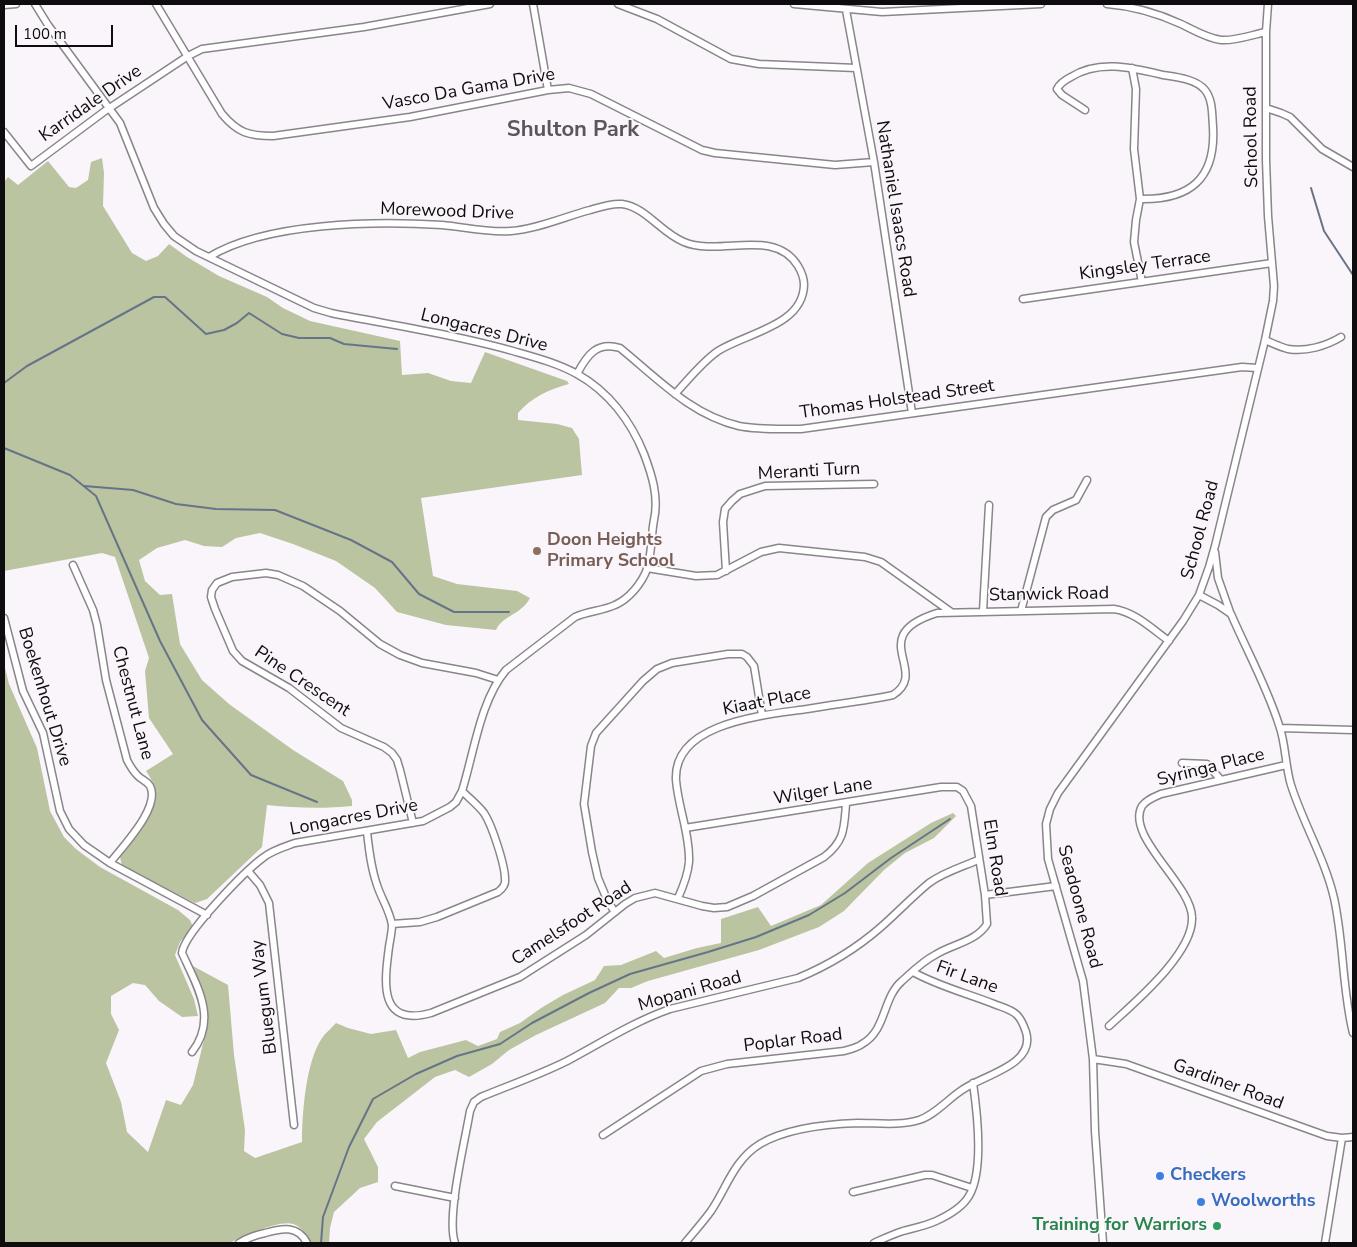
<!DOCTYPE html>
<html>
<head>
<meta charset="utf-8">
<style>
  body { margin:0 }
  #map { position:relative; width:1357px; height:1247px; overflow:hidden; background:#faf5fa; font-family:"Nunito Sans",sans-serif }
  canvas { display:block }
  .frame { position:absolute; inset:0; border:5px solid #0e0c0e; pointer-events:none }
  .scale { position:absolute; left:15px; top:25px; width:98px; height:22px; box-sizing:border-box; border:2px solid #0e0c0e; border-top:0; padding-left:6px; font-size:15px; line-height:18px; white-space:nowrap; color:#0e0c0e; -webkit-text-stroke:4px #faf5fa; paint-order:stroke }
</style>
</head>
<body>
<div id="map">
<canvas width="1357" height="1247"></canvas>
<div class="frame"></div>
<div class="scale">100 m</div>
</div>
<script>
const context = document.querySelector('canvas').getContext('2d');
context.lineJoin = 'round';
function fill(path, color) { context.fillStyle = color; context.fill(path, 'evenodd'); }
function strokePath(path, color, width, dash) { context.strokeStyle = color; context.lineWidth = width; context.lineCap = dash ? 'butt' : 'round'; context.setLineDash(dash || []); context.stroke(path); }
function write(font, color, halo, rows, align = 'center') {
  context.font = font + ' "Nunito Sans",sans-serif'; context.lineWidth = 4; context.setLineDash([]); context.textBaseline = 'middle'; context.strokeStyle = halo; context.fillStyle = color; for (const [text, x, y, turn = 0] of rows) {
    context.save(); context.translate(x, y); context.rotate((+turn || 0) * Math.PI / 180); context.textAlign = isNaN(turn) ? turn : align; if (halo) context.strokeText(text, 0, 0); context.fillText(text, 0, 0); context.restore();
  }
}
fill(new Path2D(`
  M 102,158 L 104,173 L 103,206 L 132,253 L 146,261 L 158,256 L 169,244 L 187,257 L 219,276 L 267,297 L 283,308 L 310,321 L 400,341 L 402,375 L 428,373 L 451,381 L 471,383 L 485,352 L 567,381 L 569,384 C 548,390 532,397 518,413 L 518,420 L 557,424 L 572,428 L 579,439 L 582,475 L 421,498 L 433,576 L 457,584 L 517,591 L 530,598 C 521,615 503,615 496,630 L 446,625 L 397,612 L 375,588 L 336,561 L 293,544 L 260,533 L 236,538 L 222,547 L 204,546 L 185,540 L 157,548 L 139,560 L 145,581 L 160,595 L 172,594 L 180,644 L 202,680 L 229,704 L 293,750 L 343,781 L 352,800 L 352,806 C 323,809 296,808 267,805 L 262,847 L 207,899 L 195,903 L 122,866 L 120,857 C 131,841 158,812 156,792 C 155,785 150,777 146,771 L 173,754 L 149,718 L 145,671 L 149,658 L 115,557 L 102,553 L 4,571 L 4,182 L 8,177 L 18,185 L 48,161 L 69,187 L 76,188 L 88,180 L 91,162 Z
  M 4,664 L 9,684 L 37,748 L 50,811 L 64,837 L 76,849 L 100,867 L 178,910 L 190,920 L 193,927 L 180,942 L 175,955 L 194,999 L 198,1016 L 182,1017 L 159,1001 L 145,985 L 133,983 L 111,996 L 111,1014 L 119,1030 L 106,1063 L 121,1102 L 127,1132 L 148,1152 L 166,1100 L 181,1105 L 193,1085 L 208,1023 L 206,1006 L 191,965 L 228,985 L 234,1055 L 245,1130 L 244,1151 L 255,1158 L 302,1142 C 302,1113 306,1061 322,1038 C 326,1032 332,1028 336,1023 L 348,1028 L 371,1034 L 396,1030 L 408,1058 L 420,1052 L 466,1040 L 478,1046 L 497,1039 L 500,1032 L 520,1023 L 541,1008 L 563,995 L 595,980 L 604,966 L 621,965 L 656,951 L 664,958 L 697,948 L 721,943 L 721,919 L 758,907 L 771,926 L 821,905 L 868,863 L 931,823 L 953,813 L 956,816 L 934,838 L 905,853 L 884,870 L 844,911 L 819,927 L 759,950 L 648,981 L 631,988 L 619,988 L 605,1003 L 536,1035 L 509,1050 L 492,1064 L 469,1077 L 455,1070 L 435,1077 L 377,1122 L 364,1139 L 378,1167 L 378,1182 L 360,1188 L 334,1212 L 330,1228 L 329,1243 L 311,1243 C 307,1235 302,1227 293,1224 C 279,1220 243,1236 230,1243 L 4,1243 Z`), '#bbc4a1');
strokePath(new Path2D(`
  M 1311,188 L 1324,231 L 1353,275
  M 4,383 L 27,366 L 154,297 L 165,297 L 206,334 L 224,330 L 237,323 L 249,313 L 282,334 L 299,338 L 330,338 L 344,344 L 397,349
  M 4,448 L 70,475 L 96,496 L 160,641 L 202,720 L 251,775 L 317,802
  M 84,486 L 133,490 L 176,504 L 216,509 L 275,510 L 351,540 L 392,562 L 419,594 L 454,612 L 509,612
  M 321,1243 L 323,1217 L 349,1147 L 373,1099 L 416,1074 L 457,1056 L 500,1044 L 532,1023 L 589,993 L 630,974 L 708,952 L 756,937 L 809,915 L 845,893 L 891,858 L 950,819`), '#677488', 2);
const minor = new Path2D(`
  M 35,4 L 48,25 L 120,123 L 154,208 L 164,224 L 174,236 L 196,251 L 314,308 L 331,313 C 391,325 453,334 513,351 C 534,357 557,363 577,374 C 608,391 631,421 644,454 C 652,475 659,497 654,520 C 651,535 652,554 647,569 C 642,583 629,599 615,605 C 602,611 588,611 575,617 L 506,670 C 480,701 474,753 462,791 L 456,802 L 450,807 L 423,821 L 295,843 C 284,847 273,850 264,857 C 246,870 184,933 182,953 C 197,986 218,1019 192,1052
  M 156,4 L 222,114 C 238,133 249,136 273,136 L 410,117 L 548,90 L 569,88 L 591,94 L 702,150 L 715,153 L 835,165 L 874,162
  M 533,4 L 548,90
  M 618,4 L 657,19 L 731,59 L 759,64 L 856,68
  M 794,4 L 882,12 L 1041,4
  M 1107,4 C 1133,6 1157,13 1181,24 C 1194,30 1206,38 1221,40 C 1236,41 1251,35 1266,32
  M 1268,4 L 1266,32 L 1266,160 L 1268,216 L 1274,286 L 1273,301 L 1265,340 L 1215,546 L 1209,567 L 1199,595 L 1218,605 L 1231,614 C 1247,651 1267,687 1279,725 C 1286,744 1285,766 1291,785 C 1303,823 1325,859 1334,898 C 1344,943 1342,989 1353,1033
  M 4,5 L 16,4
  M 846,10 L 874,162 L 912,413
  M 1132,68 L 1136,89 L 1134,149 L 1140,199 L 1136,220 L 1134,242 L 1142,282
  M 1266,108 L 1281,113 L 1290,117 L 1322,149 L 1353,167
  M 1085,110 L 1062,95 L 1057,89 C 1060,83 1065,80 1071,77 C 1099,59 1133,68 1163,75 C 1176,77 1196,79 1205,90 C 1213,100 1212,115 1213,127 C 1216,179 1190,200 1140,199
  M 4,132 L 31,166 L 105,111 L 188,56 L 202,49 L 364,27 L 490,4
  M 209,257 C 266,222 376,221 442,225 C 465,227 488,233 511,231 C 537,229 564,217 590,210 C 600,207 611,203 622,204 C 646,207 661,233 684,242 C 720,257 774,227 798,266 C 801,271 804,278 804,285 C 803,326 746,333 718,351 C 702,362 688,380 675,394
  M 1023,299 L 1272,263
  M 1265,340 C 1272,343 1280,347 1288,349 C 1306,352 1326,346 1341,337
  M 577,374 C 587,355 597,341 620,348 C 657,378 691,415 739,426 C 759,430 781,429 801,429 L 1242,367 L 1257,368
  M 1215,552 L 1218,578 L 1230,612
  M 73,565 L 93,610 L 97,625 L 106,680 L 127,760 C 130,766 133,771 138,776 C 142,780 147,781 150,786 C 161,807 123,846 110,863
  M 647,568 L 696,576 L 717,575 L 761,552 L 779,548 L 865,557 L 881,562 L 951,612
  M 726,571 L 723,522 L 725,509 L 732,501 L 740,494 L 765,486 L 874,484
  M 983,611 L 989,505
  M 1021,611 L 1046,517 L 1053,510 L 1076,500 L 1087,480
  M 4,618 L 23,691 L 43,733 L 60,811 L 69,829 L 84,845 L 110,863 L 207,915
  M 1280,728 L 1353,730
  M 1182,763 L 1207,764 L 1221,780
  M 413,823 L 400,770 L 397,760 L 392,753 L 384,747 L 341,728 L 289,688 L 242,661 L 233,651 L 215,609 L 211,597 L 212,590 L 217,583 L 232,577 L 266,573 L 278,575 L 303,586 L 340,611 L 380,644 L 400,655 L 422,663 L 476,673 L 498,680
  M 367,832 C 369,850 371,868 377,885 C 381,898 390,911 392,925 C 392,932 390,940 389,947 C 384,984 379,1027 431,1013 L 520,977 L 586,935 L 625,904 L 635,898 L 655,893 L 702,906 L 714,908 L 727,907 L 753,896 L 824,857 C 845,841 844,828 846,804
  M 248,871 L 260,885 L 269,903 L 294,1125
  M 985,895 L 1056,886
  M 678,898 C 683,887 688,875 689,862 C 690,834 678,807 676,780 C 673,722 766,715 807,709 C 836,704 865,701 893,695 C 931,671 864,636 937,613 L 1114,609 C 1135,612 1152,629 1169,641
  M 615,912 L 608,902 L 598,878 L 592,852 L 584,804 L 591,746 L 596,733 L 643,681 L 657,669 L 672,663 L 728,654 L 742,654 L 747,657 L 754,666 L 762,715
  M 392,924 L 420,922 L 437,917 L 498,892 C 502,889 506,885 505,879 C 505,865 492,825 484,813 C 478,805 469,798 462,791
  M 1109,1026 C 1134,1003 1194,953 1192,917 C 1191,884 1125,836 1142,806 C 1146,800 1154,797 1161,794 L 1286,765
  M 1093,1059 L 1126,1064 L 1327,1136 L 1342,1138 L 1353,1137
  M 603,1135 L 701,1071 L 727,1064 L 844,1051 C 850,1049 857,1048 862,1044 C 887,1030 882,998 902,981 C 912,972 923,961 935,955 C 952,944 976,942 987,924 L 985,895 L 971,806 L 963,791 L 957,787 L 941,787 L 685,828
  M 395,1186 L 455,1198
  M 853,1192 L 925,1175 L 932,1175 L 972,1188
  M 239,1243 C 247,1238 256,1235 265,1233 C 282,1228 298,1225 307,1243
  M 455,1243 C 446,1218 465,1141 470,1111 L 474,1102 L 481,1097 C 510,1085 539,1075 567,1061 C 601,1043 633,1022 670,1009 L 798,978 C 827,966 857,948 881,927 C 897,913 912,897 929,883 C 944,872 962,867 978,860
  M 685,1243 C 694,1232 703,1222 711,1211 C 727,1187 734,1160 760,1144 C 787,1128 827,1124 858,1123 C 877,1123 900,1126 919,1120 C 935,1115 948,1099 962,1090 C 983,1075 1036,1065 1026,1032 C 1024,1026 1022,1020 1017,1015 C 1011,1009 1001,1007 994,1004 C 966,993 938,986 913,972
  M 874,1243 C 883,1239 893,1234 903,1231 C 914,1228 925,1226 936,1221 C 947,1216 962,1208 969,1196 C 984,1171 977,1111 973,1083
  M 1103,1243 L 1095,1131 L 1093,1059 L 1083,981 L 1048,859 L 1046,824 L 1050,809 L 1058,793 L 1183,621 L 1199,595
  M 1325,1243 L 1342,1138`);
strokePath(minor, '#8a858a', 9);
strokePath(minor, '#fff', 6);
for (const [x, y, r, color] of [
  [537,551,5,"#8d6e63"],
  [1160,1176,5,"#3f7fe0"],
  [1201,1202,5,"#3f7fe0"],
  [1217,1226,5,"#2e9e5b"]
]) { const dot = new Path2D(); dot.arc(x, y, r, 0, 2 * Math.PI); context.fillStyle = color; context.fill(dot); strokePath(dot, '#faf5fa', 2); }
write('18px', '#0e0c0e', '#faf5fa', [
  ["Vasco Da Gama Drive",469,90,-10],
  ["Karridale Drive",91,104,-35],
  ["School Road",1252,137,-91],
  ["Nathaniel Isaacs Road",895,209,81],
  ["Morewood Drive",447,212,2],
  ["Kingsley Terrace",1145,266,-8],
  ["Longacres Drive",484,331,14],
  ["Thomas Holstead Street",897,400,-8],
  ["Meranti Turn",809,472,-3],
  ["School Road",1201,530,-75],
  ["Stanwick Road",1049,595,-1],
  ["Pine Crescent",302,682,34],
  ["Boekenhout Drive",44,697,73],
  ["Kiaat Place",767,702,-11],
  ["Chestnut Lane",132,703,75],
  ["Syringa Place",1211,768,-14],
  ["Wilger Lane",823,792,-9],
  ["Longacres Drive",354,818,-11],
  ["Elm Road",994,858,81],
  ["Seadoone Road",1079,907,75],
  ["Camelsfoot Road",572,924,-33],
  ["Fir Lane",967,978,20],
  ["Mopani Road",690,992,-16],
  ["Bluegum Way",265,997,-97],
  ["Poplar Road",793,1041,-7],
  ["Gardiner Road",1228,1085,20]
]);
write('bold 18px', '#785e54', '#faf5fa', [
  ["Doon Heights",547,541],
  ["Primary School",547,562]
], 'left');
write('bold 18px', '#366cbe', '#faf5fa', [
  ["Checkers",1170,1176],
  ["Woolworths",1211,1202]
], 'left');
write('bold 18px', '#27864d', '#faf5fa', [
  ["Training for Warriors",1207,1226]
], 'right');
write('bold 22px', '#5a565a', '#faf5fa', [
  ["Shulton Park",573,131]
]);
</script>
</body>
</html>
